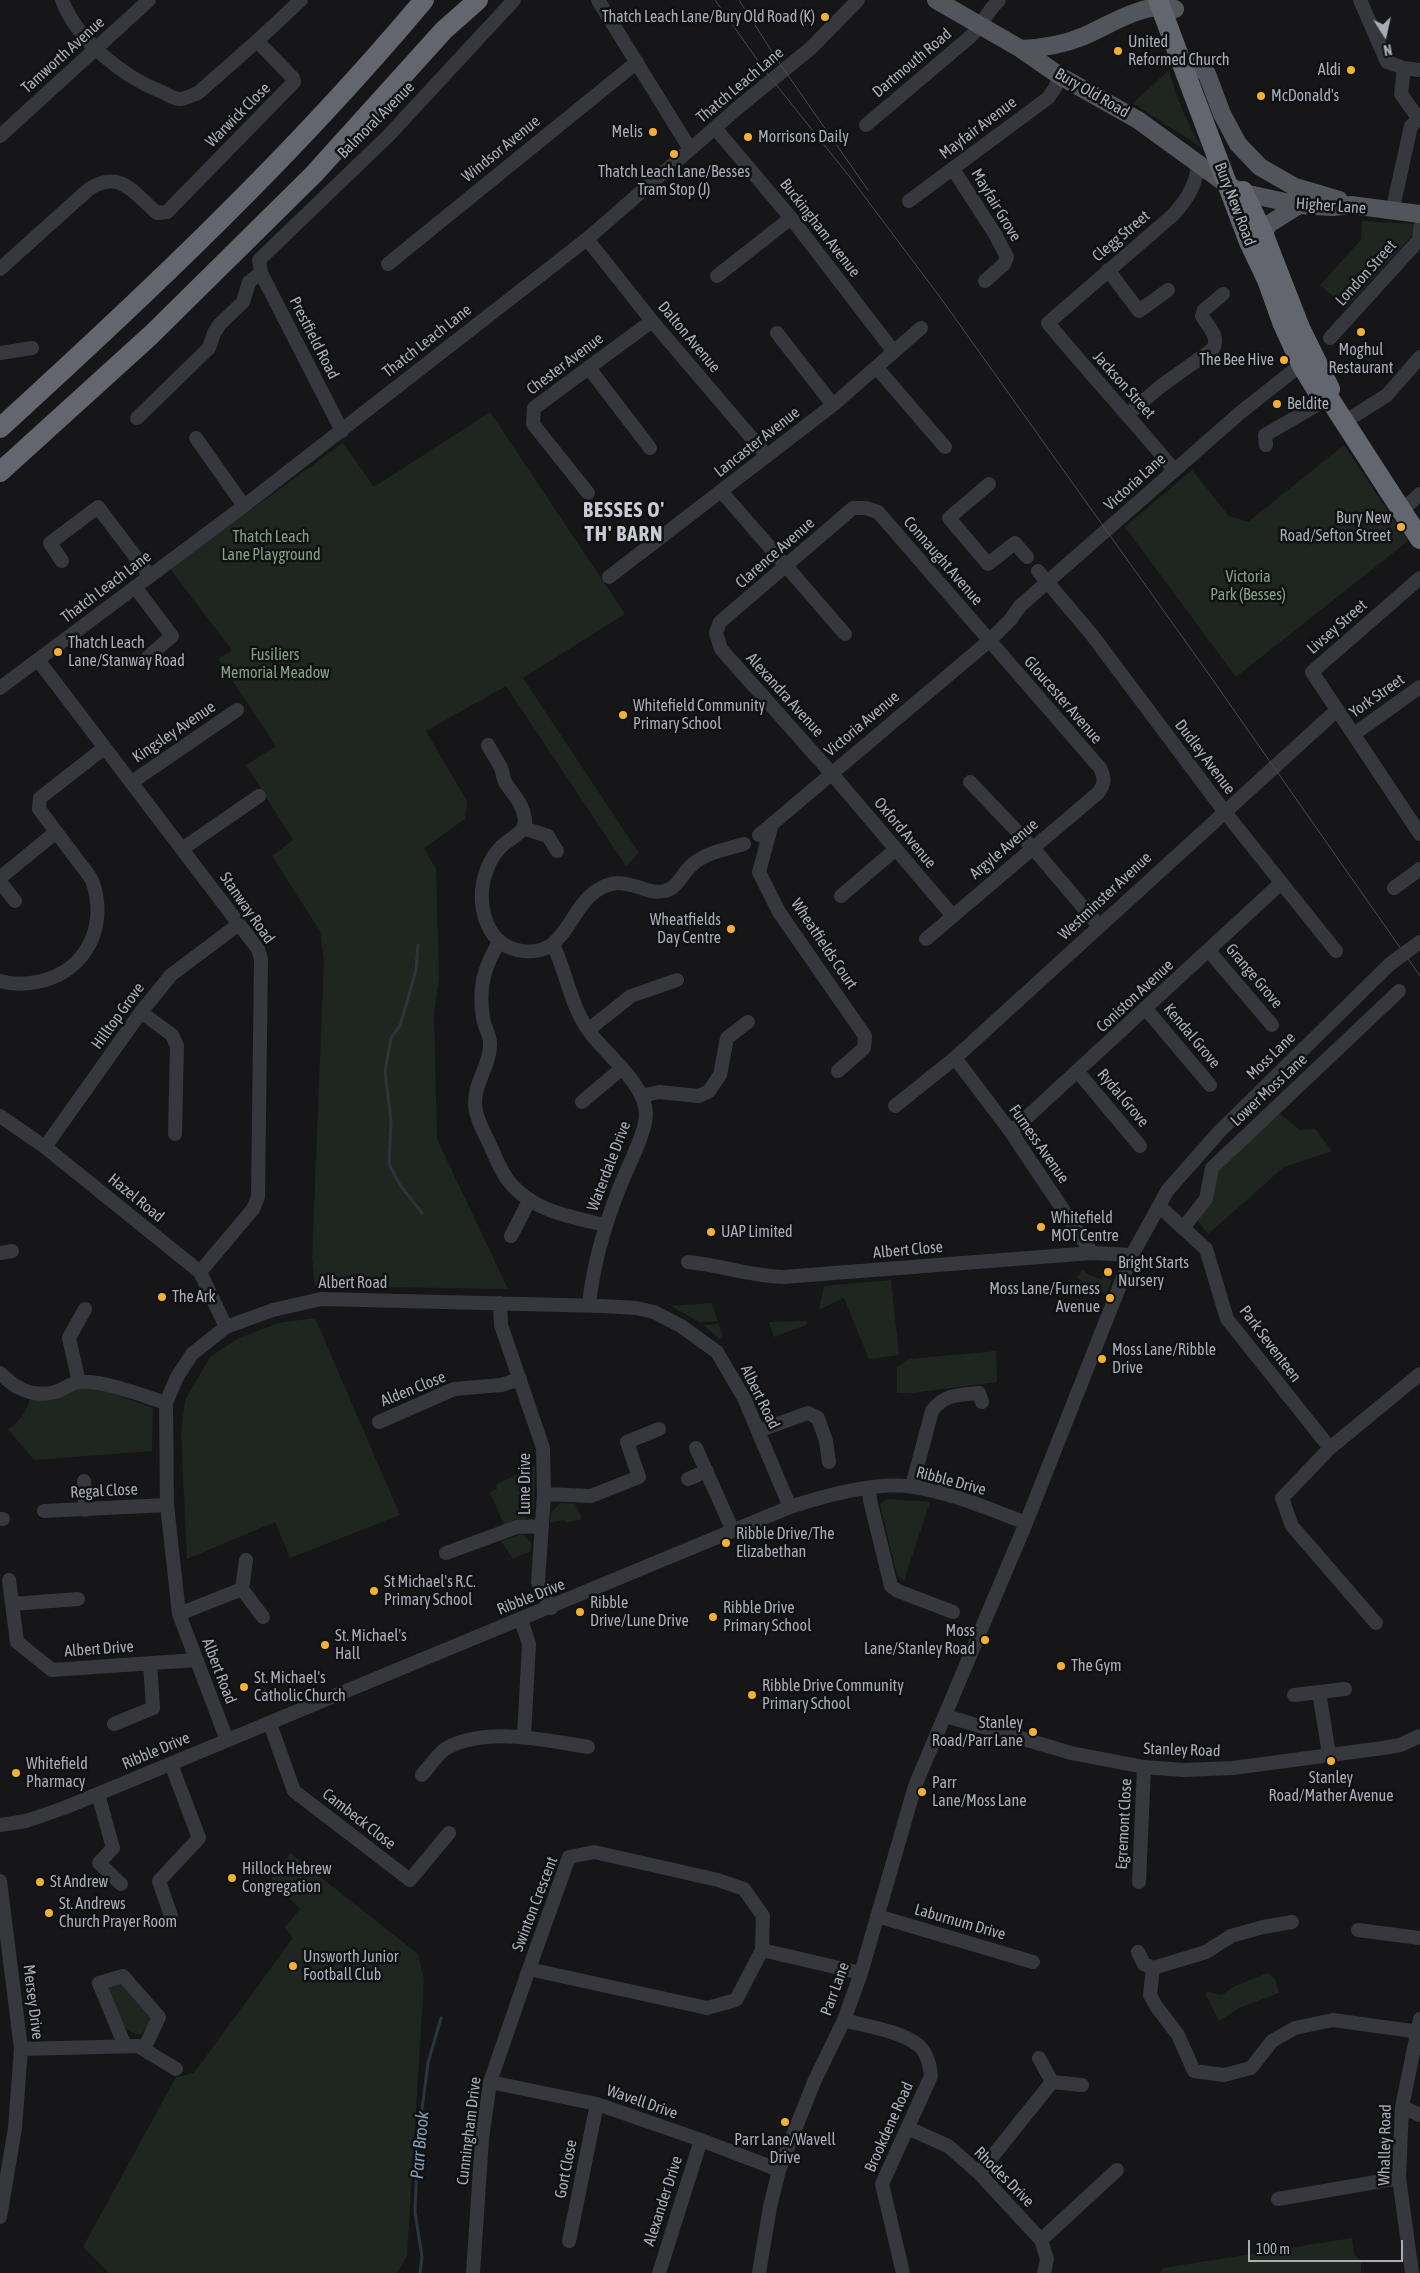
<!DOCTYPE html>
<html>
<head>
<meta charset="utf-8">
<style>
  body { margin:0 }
  #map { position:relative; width:1420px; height:2273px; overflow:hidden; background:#161618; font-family:"Asap Condensed",sans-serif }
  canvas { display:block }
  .north { position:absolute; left:1360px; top:10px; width:50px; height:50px; -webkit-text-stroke:4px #111113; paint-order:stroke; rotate:170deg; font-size:14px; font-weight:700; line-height:20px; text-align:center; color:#a8adb8 }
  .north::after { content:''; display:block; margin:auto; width:18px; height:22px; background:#a8adb8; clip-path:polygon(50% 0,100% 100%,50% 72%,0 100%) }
  .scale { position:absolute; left:1248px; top:2240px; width:155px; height:22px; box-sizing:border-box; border:2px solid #a8adb8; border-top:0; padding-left:6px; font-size:15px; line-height:18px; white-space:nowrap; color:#a8adb8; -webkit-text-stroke:4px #111113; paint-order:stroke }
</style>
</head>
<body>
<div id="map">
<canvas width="1420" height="2273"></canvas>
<div class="north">N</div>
<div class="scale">100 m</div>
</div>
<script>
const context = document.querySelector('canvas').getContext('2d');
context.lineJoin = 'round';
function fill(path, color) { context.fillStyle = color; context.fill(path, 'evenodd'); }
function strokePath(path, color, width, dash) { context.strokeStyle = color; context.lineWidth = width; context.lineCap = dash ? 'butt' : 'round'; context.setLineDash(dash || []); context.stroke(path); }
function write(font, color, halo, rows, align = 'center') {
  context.font = font + ' "Asap Condensed",sans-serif'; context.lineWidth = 5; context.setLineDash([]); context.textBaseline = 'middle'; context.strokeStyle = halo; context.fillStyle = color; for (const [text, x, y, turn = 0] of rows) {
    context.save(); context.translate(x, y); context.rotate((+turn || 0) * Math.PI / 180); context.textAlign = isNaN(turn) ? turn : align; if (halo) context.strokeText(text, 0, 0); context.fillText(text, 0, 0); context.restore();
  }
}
fill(new Path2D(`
  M 1169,70 C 1177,98 1186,122 1202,148 L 1133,103 Z
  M 1362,221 L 1413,224 L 1411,237 L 1346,308 L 1320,285 L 1361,240 Z
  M 490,412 L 625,614 L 523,678 L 639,853 L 626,866 L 506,686 L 426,731 L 467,801 L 465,819 L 424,848 L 436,869 L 439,978 L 434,1014 L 437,1139 L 508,1289 L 315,1286 L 312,1258 L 324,960 L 320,931 L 272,856 L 293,840 L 246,765 L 276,746 L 218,659 L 232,650 L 170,569 L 343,443 L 374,487 Z
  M 1344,445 L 1408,541 L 1236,677 L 1125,527 L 1192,470 L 1229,516 L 1248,522 Z
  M 1277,1111 L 1300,1130 L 1315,1129 L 1332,1151 L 1284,1167 L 1208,1234 L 1198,1221 L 1207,1205 L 1218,1169 Z
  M 1082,1270 L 1085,1271 L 1085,1273 L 1102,1280 L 1102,1276 L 1112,1280 L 1106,1294 L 1081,1284 L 1082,1280 L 1077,1279 Z
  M 891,1280 L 899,1355 L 869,1359 L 844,1298 L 819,1310 L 824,1286 Z
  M 711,1303 L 718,1321 L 699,1322 L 671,1306 Z
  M 315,1318 L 400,1515 L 290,1558 L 275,1522 L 187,1559 L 181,1433 L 185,1400 L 210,1357 L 237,1339 L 278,1323 Z
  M 806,1321 L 808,1324 L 774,1337 L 769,1322 Z
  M 719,1324 L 723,1338 L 720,1339 L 703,1325 Z
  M 996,1351 L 997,1382 L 912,1393 L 897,1393 L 897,1367 L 910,1359 Z
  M 80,1388 L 99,1388 L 153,1408 L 152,1451 L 34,1460 L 8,1429 C 21,1421 26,1411 31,1397 Z
  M 535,1465 L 534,1509 C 529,1521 517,1523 505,1527 L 490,1492 L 497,1489 L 496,1485 Z
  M 888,1499 L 930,1502 L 904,1580 L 899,1577 L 896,1571 L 880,1504 Z
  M 561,1503 L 575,1504 L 582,1519 L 566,1523 L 564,1520 L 550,1523 L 551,1512 Z
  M 522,1534 L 531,1542 L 531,1551 L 513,1559 L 501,1541 Z
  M 290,1853 L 418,1954 L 424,1980 L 407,2256 L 397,2273 L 109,2273 L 83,2247 L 176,2077 L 194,2073 L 293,1938 L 285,1927 L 300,1909 L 271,1879 Z
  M 1268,1973 L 1275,1979 L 1279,1993 L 1241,2007 L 1219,2021 L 1205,1993 L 1209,1992 L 1222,1995 L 1235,1986 Z
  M 122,1980 L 152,2012 L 151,2022 L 141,2034 C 121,2037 113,2002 107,1988 Z
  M 1352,2238 L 1354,2254 L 1361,2261 L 1361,2273 L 1160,2273 L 1163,2268 Z`), '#1e261f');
strokePath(new Path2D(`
  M 418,945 L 416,970 L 400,1026 L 391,1038 L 385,1072 L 391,1120 L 389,1164 L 400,1185 L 422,1213
  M 420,2273 L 422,2257 L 415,2212 L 418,2140 L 428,2063 L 441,2018`), '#2c353c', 3);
strokePath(new Path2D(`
  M 62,0 C 77,40 123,77 162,92 C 167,94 174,99 180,99 C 186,99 192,95 198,93 L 257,41 L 301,0
  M 598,0 L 690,149
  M 1360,0 L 1387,62 L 1404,68
  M 1418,118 L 1401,94 L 1404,68 L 1420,70
  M 866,125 L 970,37 C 982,26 987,11 999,0
  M 715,128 L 791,218 L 894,352
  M 0,136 L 149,0
  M 953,169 L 995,234 L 1007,257 L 1004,264 L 985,281
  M 909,201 L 1048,98 L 1055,88 L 1060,76
  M 1392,212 L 1411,126 L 1420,118
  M 587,239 L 652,321 L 767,456
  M 388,264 L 637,62
  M 0,269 L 89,189 C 120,169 134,193 157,213 L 167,212 L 294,82 L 293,78 L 257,41
  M 1108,270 L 1139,311 L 1168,290
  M 717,276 L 791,218
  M 777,333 L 833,405
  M 1330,338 L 1419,240 L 1420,227
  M 0,353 L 32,348
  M 589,368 L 650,448
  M 877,368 L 945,447
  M 1128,414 L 1161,386 L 1213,349 C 1220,336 1208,327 1202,316 L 1204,310 L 1223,294
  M 137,418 L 209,348 L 214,333 L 220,324 L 243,302 L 249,282 L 261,273
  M 1343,423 L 1387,395 L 1420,357
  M 342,431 L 261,273 L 259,260 L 389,135 L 514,0
  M 196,438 L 244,506
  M 1266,445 L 1265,435 L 1329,398
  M 1174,470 C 1133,420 1089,373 1048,323 L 1173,215 C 1189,197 1194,188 1199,164
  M 989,484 L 949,518 L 988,564 L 1015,543 L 1027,557
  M 721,491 L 845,634
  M 588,493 L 533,424 L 534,408 L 652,321
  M 1400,512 L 1420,494
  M 62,561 L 50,543 L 98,507 L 150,576
  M 1038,571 L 1092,635 L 1224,811 L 1336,951
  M 609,577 L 833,405 L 921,328
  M 1420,578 L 1312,672 L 1420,834
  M 135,587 L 172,636 L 148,657
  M 38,660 L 258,949 L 261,959 L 258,1197 L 253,1209 L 200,1272
  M 0,688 L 244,506 L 587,239 L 740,106 L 811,48 L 858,0
  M 1354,734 L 1420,687
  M 488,745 C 492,753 497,760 501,768 C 503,773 503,778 505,782 C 513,794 523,804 525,819 C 527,833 507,839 499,849 C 494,855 488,865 486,872 C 476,901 484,942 517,950 C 565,961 567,911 596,891 C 626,871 641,896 665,891 C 679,887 682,873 692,865 C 706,852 727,849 744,844
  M 132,782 L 237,710
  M 970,782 L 1033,848 L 1099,926
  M 772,824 L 759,872 L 779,912 L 865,1036 L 864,1048 L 838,1071
  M 523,828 L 548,836 L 557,851
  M 759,835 L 989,641 L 1011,619 L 1020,606 L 1241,412 L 1293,371 L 1309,362
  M 182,849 L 259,796
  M 1394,888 L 1420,869
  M 841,896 L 896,849
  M 15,901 L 1,883 L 1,877 L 56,832
  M 926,939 L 1098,793 C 1105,784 1105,778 1100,768 L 878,512 L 866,508 L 853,508 L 720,622 L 716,633 L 721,649 L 832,774 L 952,915
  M 499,942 C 484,967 478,988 483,1018 C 484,1026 490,1035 490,1043 C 491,1064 475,1081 475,1102 C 475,1117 484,1132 490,1145 C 496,1158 502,1175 512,1185 C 536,1212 572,1217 605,1225
  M 553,944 C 566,972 571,1007 589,1031 C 605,1054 646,1084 646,1114 C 646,1133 626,1170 619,1189 C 604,1227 593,1265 589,1305
  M 1209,951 L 1272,1025
  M 0,981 C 9,984 21,984 30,983 C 81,978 109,931 93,883 C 90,875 83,868 78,861 C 65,844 52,826 39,809 L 40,798 L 104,748
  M 1146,1009 L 1210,1085
  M 141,1012 L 172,1035 L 177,1046 L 175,1134
  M 588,1030 L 631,996 L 677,980
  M 955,1058 L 1011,1132 L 1092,1253
  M 1078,1072 L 1140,1146
  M 641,1096 L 659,1092 L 699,1096 L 709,1091 L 720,1075 L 727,1038 L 748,1022
  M 582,1102 L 621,1069
  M 895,1106 L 955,1058 L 1337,710
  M 0,1116 L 45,1147 L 200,1272 L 226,1327
  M 1011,1132 L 1281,883
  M 45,1147 L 141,1012 L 171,975 L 239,924
  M 1159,1206 L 1167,1191 L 1219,1132 L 1390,964
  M 1183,1228 L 1206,1199 L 1212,1168 L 1399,991
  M 511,1236 L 529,1201
  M 1,1253 L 12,1251
  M 688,1262 C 721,1265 749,1276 783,1277 L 1092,1253 L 1132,1255
  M 500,1303 L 501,1325 L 543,1448 L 544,1494 L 538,1582 L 551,1608
  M 0,1373 C 15,1388 32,1398 55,1392 C 63,1390 72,1382 80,1382 C 103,1380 144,1396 166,1403
  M 79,1382 L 69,1338 L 85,1309
  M 379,1422 L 454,1389 L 501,1385 L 520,1379
  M 758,1431 L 808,1413 L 818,1418 L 826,1441 L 829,1462
  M 696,1448 L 733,1531
  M 688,1479 L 707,1471
  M 84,1481 L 85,1510
  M 912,1486 L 932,1411 C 944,1394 959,1395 979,1393 L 982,1402
  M 869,1488 L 870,1500 L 891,1586 L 898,1591 L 953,1612
  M 544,1494 L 591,1496 L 639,1477 L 627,1442 L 659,1429
  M 44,1511 L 167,1505
  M 0,1519 L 3,1519
  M 446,1553 L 517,1527 L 542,1526
  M 246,1560 L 242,1589 L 263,1617
  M 9,1580 L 17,1642 L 52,1670 L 196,1660
  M 12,1604 L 78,1599
  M 179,1614 L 242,1589
  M 521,1620 L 529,1644 L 524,1736
  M 1376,1623 L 1292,1526 L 1282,1498 L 1330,1448 L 1420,1374
  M 1319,1692 L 1329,1754
  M 1294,1695 L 1345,1689
  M 946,1716 L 1071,1753 L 1144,1767 L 1184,1770 L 1233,1768 L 1383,1748 L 1400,1745 L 1420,1736
  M 114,1724 L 153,1708 L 150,1663
  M 270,1724 L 294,1791 L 410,1880 L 449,1833
  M 227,1740 L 179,1614 L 167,1505 L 166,1403 L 177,1377 L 192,1354 L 226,1327 L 273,1310 L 321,1299 L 602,1306 L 636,1308 L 654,1312 L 681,1326 L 717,1352 L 744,1398 L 790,1507
  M 422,1775 C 429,1767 437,1755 445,1749 C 485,1726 546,1740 588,1747
  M 98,1794 L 113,1848 L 99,1863 L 121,1884
  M 0,1825 L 26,1821 L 64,1808 L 790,1507 C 824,1496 879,1481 914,1487 C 953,1493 989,1509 1026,1523
  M 594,1852 L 718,1880 L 744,1889 L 763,1916 L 762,1950 L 736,2000 L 707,2008 L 529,1969 L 569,1857 Z
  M 0,1881 L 21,2049 L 15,2128 L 0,2217
  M 1139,1882 L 1144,1767
  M 171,1916 L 159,1881 L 199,1838 L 171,1764
  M 877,1916 L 1033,1962
  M 1358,1930 L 1420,1938
  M 762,1950 L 861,1973
  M 1138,1952 L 1144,1964 L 1153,1968 L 1150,1995 L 1156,2006 L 1178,2035 L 1194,2071 L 1224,2075 L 1251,2068 L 1272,2041 L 1295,2028 L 1333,2020 L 1420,2032
  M 1153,1968 L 1206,1952 L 1231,1936 L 1263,1927 L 1292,1922
  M 844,2020 C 865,2026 901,2031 918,2045 C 927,2052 930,2066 931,2076 L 882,2184 L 903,2273
  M 125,2046 L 99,1983 L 123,1976 L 159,2017 L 144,2049
  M 21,2049 L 138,2046 L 176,2069
  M 1039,2058 L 1052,2082 L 1082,2085
  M 490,2082 L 597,2104 L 701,2140 L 779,2170
  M 1402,2107 L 1420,2115
  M 908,2128 L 948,2146 L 979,2173 L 1041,2240 L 1047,2259 L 1044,2273
  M 979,2173 L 1052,2082
  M 1278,2199 L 1399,2178
  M 1041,2240 L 1117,2170
  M 569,2241 L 597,2104
  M 473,2273 L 482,2139 L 490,2082 L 529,1969
  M 659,2273 L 701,2140
  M 759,2273 L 770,2207 L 779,2170 L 814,2082 L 844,2020 L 861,1973 L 915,1786 L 1026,1523 L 1132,1255 L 1159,1206 L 1206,1249 L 1227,1319 L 1330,1448
  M 1412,2273 L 1399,2178 L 1402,2107 L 1420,2019`), '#37383d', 14);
strokePath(new Path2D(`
  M 936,0 L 1021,49 L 1060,76 L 1138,120 L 1229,186 L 1244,193 L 1299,205 L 1333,207 L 1351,205 L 1420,214
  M 1021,49 C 1043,48 1063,45 1084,36 C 1110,25 1146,0 1175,9
  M 1193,61 L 1207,74 L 1222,114 L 1238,144 L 1260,167 L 1295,187 L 1339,200
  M 1263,233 L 1269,224 L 1299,205`), '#53555c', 18);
strokePath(new Path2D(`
  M 1158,0 L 1249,242 L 1267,280 L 1282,322 L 1302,366 L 1316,389 L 1329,398 L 1420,539
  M 1243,191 L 1263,233 L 1300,328 L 1330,389
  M 0,428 C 148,293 295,154 424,0
  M 0,472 L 151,335 L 314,174 L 444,30 L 478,0`), '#63666e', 20);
strokePath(new Path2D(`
  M 715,0 L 766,72 L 853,181 L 940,297 L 1208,673 L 1420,976
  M 739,0 L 778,61 L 868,190`), '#4a4c52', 1);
strokePath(new Path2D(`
  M 1390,964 L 1420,942`), '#37383d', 14);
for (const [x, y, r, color] of [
  [825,17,5,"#f2b134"],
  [1118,51,5,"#f2b134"],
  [1351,70,5,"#f2b134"],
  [1261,96,5,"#f2b134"],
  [653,132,5,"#f2b134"],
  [748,137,5,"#f2b134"],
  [674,154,5,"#f2b134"],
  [1361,332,5,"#f2b134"],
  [1284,360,5,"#f2b134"],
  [1277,404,5,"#f2b134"],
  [1401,527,5,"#f2b134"],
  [58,652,5,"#f2b134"],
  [623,715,5,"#f2b134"],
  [731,929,5,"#f2b134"],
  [1041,1227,5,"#f2b134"],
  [711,1232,5,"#f2b134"],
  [1108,1272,5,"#f2b134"],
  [162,1297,5,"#f2b134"],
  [1110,1298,5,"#f2b134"],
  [1102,1359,5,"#f2b134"],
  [726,1543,5,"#f2b134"],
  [374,1591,5,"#f2b134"],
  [580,1612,5,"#f2b134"],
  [713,1617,5,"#f2b134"],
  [985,1640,5,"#f2b134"],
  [325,1645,5,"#f2b134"],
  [1061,1666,5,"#f2b134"],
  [244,1687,5,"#f2b134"],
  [752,1695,5,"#f2b134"],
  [1033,1732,5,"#f2b134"],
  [1331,1761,5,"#f2b134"],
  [16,1773,5,"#f2b134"],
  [922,1792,5,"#f2b134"],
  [232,1878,5,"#f2b134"],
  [40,1882,5,"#f2b134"],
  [49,1913,5,"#f2b134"],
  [293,1966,5,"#f2b134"],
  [785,2122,5,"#f2b134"]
]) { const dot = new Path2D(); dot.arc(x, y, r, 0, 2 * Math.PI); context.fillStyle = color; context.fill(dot); strokePath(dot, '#111113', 2); }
write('16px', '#a8adb8', '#111113', [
  ["Thatch Leach Lane/Bury Old Road (K)",815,17,"right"],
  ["United",1128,42],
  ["Reformed Church",1128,60],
  ["Aldi",1341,70,"right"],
  ["McDonald's",1271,96],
  ["Melis",643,132,"right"],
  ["Morrisons Daily",758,137],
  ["Thatch Leach Lane/Besses",674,172,"center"],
  ["Tram Stop (J)",674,190,"center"],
  ["Moghul",1361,350,"center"],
  ["Restaurant",1361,368,"center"],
  ["The Bee Hive",1274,360,"right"],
  ["Beldite",1287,404],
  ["Bury New",1391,518,"right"],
  ["Road/Sefton Street",1391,536,"right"],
  ["Thatch Leach",68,643],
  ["Lane/Stanway Road",68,661],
  ["Whitefield Community",633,706],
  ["Primary School",633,724],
  ["Wheatfields",721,920,"right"],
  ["Day Centre",721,938,"right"],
  ["Whitefield",1051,1218],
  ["MOT Centre",1051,1236],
  ["UAP Limited",721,1232],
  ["Bright Starts",1118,1263],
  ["Nursery",1118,1281],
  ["Moss Lane/Furness",1100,1289,"right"],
  ["Avenue",1100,1307,"right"],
  ["The Ark",172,1297],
  ["Moss Lane/Ribble",1112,1350],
  ["Drive",1112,1368],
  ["Ribble Drive/The",736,1534],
  ["Elizabethan",736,1552],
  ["St Michael's R.C.",384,1582],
  ["Primary School",384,1600],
  ["Ribble",590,1603],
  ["Drive/Lune Drive",590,1621],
  ["Ribble Drive",723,1608],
  ["Primary School",723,1626],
  ["Moss",975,1631,"right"],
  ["Lane/Stanley Road",975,1649,"right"],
  ["St. Michael's",335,1636],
  ["Hall",335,1654],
  ["The Gym",1071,1666],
  ["St. Michael's",254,1678],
  ["Catholic Church",254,1696],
  ["Ribble Drive Community",762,1686],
  ["Primary School",762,1704],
  ["Stanley",1023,1723,"right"],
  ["Road/Parr Lane",1023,1741,"right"],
  ["Whitefield",26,1764],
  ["Pharmacy",26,1782],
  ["Stanley",1331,1778,"center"],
  ["Road/Mather Avenue",1331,1796,"center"],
  ["Parr",932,1783],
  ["Lane/Moss Lane",932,1801],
  ["Hillock Hebrew",242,1869],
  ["Congregation",242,1887],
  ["St Andrew",50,1882],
  ["St. Andrews",59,1904],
  ["Church Prayer Room",59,1922],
  ["Unsworth Junior",303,1957],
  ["Football Club",303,1975],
  ["Parr Lane/Wavell",785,2140,"center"],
  ["Drive",785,2158,"center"]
], 'left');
write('16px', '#a8adb8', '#111113', [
  ["Tamworth Avenue",63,55,-42],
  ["Dartmouth Road",912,63,-40],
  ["Thatch Leach Lane",740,85,-40],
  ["Bury Old Road",1092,93,30],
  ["Warwick Close",238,115,-45],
  ["Balmoral Avenue",376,120,-45],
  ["Mayfair Avenue",978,128,-37],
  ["Windsor Avenue",501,149,-39],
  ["Bury New Road",1235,204,69],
  ["Mayfair Grove",996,205,59],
  ["Higher Lane",1331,206,4],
  ["Buckingham Avenue",820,228,52],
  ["Clegg Street",1121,236,-40],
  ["London Street",1366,273,-48],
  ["Dalton Avenue",689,337,50],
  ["Prestfield Road",314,338,63],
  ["Thatch Leach Lane",427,341,-38],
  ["Chester Avenue",565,364,-37],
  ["Jackson Street",1124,385,48],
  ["Lancaster Avenue",757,442,-38],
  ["Victoria Lane",1135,482,-42],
  ["Clarence Avenue",775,553,-41],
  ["Connaught Avenue",943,561,49],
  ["Thatch Leach Lane",106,587,-37],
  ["Livsey Street",1337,627,-41],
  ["Alexandra Avenue",785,695,48],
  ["York Street",1377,696,-35],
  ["Gloucester Avenue",1063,700,49],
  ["Victoria Avenue",862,724,-40],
  ["Kingsley Avenue",174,732,-34],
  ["Dudley Avenue",1205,757,53],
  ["Oxford Avenue",905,833,50],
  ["Argyle Avenue",1004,849,-40],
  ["Westminster Avenue",1105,896,-43],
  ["Stanway Road",247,908,55],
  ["Wheatfields Court",824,944,56],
  ["Grange Grove",1254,976,50],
  ["Coniston Avenue",1135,996,-43],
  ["Hilltop Grove",118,1016,-54],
  ["Kendal Grove",1192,1036,50],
  ["Moss Lane",1271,1056,-44],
  ["Lower Moss Lane",1269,1090,-43],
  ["Rydal Grove",1123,1098,50],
  ["Furness Avenue",1039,1144,55],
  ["Waterdale Drive",609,1166,-69],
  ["Hazel Road",136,1198,39],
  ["Albert Close",908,1250,-5],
  ["Albert Road",353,1283],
  ["Park Seventeen",1270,1344,53],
  ["Alden Close",413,1389,-22],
  ["Albert Road",760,1397,64],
  ["Ribble Drive",951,1481,15],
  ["Lune Drive",525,1484,-90],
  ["Regal Close",104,1491,-3],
  ["Ribble Drive",531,1597,-22],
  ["Albert Drive",99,1649,-4],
  ["Albert Road",219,1671,69],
  ["Stanley Road",1182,1750,2],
  ["Ribble Drive",156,1751,-23],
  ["Cambeck Close",359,1819,38],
  ["Egremont Close",1124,1824,-87],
  ["Swinton Crescent",535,1904,-69],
  ["Laburnum Drive",960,1922,16],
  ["Parr Lane",835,1989,-70],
  ["Mersey Drive",33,2002,83],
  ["Wavell Drive",642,2102,19],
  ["Brookdene Road",889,2127,-66],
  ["Cunningham Drive",469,2131,-83],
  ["Whalley Road",1385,2145,-89],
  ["Gort Close",566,2169,-79],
  ["Rhodes Drive",1004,2177,45],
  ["Alexander Drive",663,2201,-72]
]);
write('16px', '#7fa381', '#111113', [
  ["Thatch Leach",271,537],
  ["Lane Playground",271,555],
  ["Victoria",1248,577],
  ["Park (Besses)",1248,595],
  ["Fusiliers",275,655],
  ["Memorial Meadow",275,673]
]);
write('italic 18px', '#7f9bb3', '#111113', [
  ["Parr Brook",420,2145,-85]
]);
context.letterSpacing = '1px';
write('bold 21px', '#c9ccd4', '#111113', [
  ["BESSES O'",624,510],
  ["TH' BARN",624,534]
]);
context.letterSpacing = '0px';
</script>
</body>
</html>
